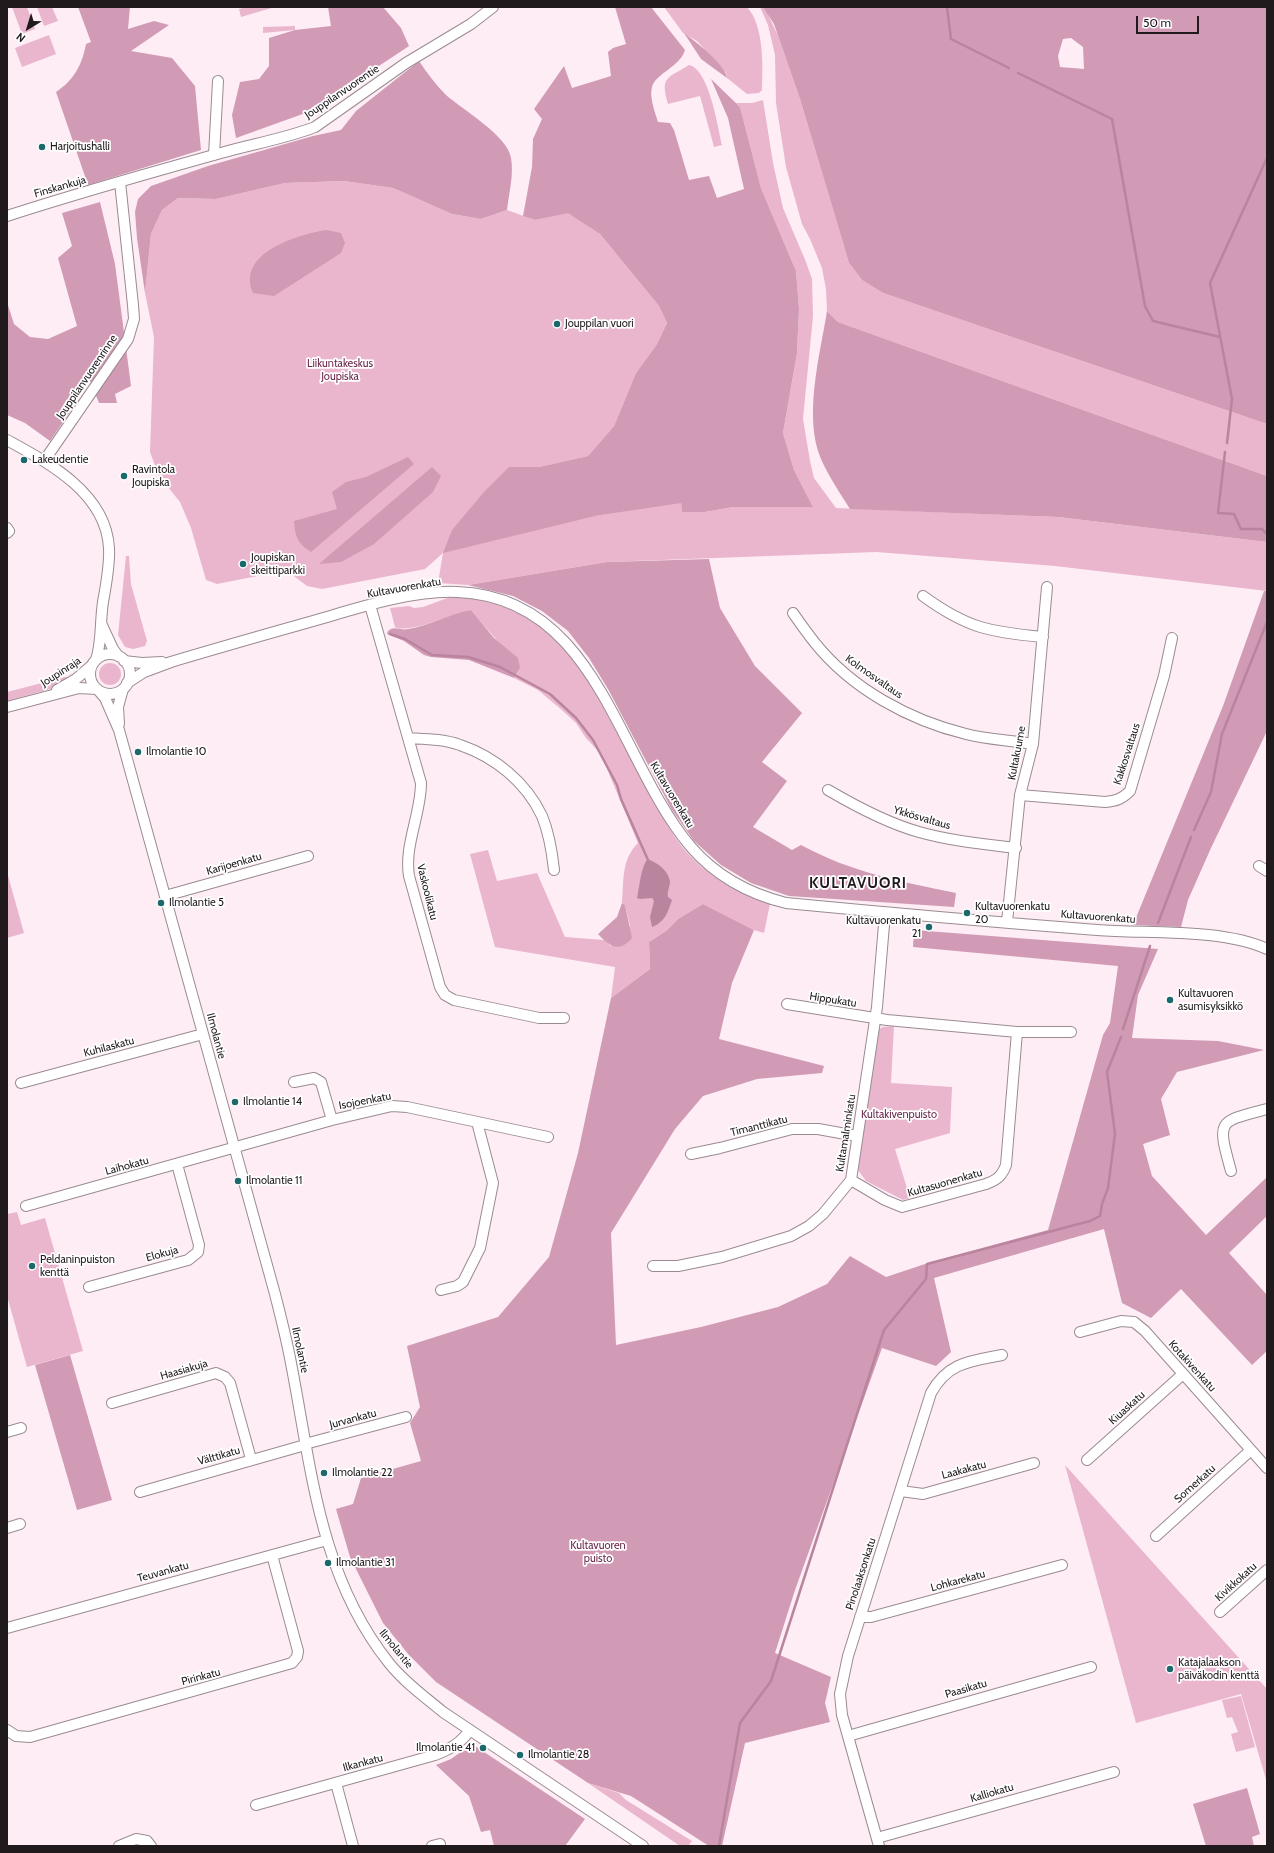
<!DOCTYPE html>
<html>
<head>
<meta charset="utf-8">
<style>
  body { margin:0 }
  #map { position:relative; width:1274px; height:1853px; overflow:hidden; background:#feedf5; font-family:Cabin,sans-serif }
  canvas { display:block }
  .frame { position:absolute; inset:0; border:8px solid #201a1d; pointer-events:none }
  .north { position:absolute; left:8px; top:8px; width:40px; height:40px; -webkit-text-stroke:3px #fff; paint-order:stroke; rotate:218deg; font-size:11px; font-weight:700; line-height:16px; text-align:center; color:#201a1d }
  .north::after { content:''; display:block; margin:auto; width:14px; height:18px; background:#201a1d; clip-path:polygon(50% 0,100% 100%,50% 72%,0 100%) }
  .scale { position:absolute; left:1136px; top:16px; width:63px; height:18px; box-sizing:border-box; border:2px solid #201a1d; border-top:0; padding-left:5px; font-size:12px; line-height:14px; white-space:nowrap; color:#201a1d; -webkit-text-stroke:3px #fff; paint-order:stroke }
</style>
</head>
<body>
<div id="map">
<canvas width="1274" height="1853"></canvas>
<div class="frame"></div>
<div class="north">N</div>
<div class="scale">50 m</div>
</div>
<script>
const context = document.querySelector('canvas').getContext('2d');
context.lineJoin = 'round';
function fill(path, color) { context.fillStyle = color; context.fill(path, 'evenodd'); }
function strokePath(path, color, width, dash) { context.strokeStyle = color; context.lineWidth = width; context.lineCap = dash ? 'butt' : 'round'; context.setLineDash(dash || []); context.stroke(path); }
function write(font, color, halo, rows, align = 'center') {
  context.font = font + ' Cabin,sans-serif'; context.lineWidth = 3.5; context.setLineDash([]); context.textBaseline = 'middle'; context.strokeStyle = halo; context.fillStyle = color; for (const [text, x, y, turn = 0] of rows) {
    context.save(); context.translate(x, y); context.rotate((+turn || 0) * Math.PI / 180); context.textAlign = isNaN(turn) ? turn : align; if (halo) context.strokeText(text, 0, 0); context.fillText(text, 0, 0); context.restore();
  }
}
fill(new Path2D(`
  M 12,7 L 27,7 L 35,29 L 22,34 Z
  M 37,7 L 52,7 L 58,21 L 44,26 Z
  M 246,7 L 275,7 L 241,17 L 239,9 Z
  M 664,7 L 747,7 C 764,25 763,66 762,90 L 759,93 L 747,94 L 727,78 L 726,73 L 697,41 L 683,33 Z
  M 760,7 L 763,7 L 766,10 L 779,38 L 800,99 L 849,263 L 862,280 L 883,293 L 1267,424 L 1267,476 L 838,322 L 827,311 L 826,289 L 822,268 L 810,239 L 802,224 L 786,167 L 776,103 L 775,55 L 768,25 Z
  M 295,26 L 295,30 L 263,33 L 263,27 Z
  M 49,35 L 56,54 L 22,67 L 15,48 Z
  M 689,65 C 709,69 718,127 722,145 L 714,147 L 700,96 L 668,104 C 660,76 667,79 689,65 Z
  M 763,100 L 773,163 L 783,208 L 806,262 L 812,279 L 813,316 L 803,419 L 810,461 L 814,478 L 836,508 L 1058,517 L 1267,542 L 1267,591 L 1055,566 L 876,552 L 607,562 L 468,585 L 438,583 L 443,553 L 425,569 L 322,589 L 307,586 L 291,574 L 278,572 L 217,584 L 206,580 L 191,528 L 180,502 L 159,476 L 150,452 L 154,337 L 145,293 L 151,234 L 162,210 L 178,198 L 216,199 L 285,183 L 344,181 L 393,188 L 452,214 L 481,219 L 507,210 L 535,220 L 568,212 L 600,234 L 659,306 L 667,323 L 657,344 L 636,373 L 614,426 L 588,456 L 539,467 L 509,467 L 595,516 L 681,502 L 682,512 L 705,512 L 733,507 L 813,507 L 794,470 L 783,433 L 797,353 L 799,309 L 796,271 L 761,188 L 740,107 L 736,103 L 752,103 Z
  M 126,556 L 129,556 L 131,584 L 147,641 L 145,646 L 133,649 L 125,647 L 118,635 Z
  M 450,597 C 508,598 558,629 588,678 C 595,691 602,705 609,718 C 623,743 636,768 649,793 C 660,812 670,832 684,849 C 707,876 737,893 770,904 L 764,933 L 754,930 L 703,904 L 678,919 L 666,931 L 649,942 L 650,969 L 611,998 L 615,967 L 495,947 L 470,854 L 488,850 L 497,881 L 537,873 L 565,937 L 604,940 L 611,946 L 630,926 L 625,905 L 622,903 C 624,880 621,860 638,843 L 605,764 L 598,751 L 586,738 L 576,723 L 563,711 L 538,690 L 514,678 L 520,668 C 505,648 487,630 471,610 C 452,614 410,634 395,627 L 390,608 L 409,606 L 414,608 L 423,607 Z
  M99 674a11 11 0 1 1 22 0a11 11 0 1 1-22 0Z
  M 65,677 L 70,678 L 50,689 L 7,701 L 7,692 Z
  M 7,872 L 24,933 L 7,938 Z
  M 894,1026 L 891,1083 L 952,1087 L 950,1133 L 895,1149 L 910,1198 L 903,1200 L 866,1181 L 858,1170 L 879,1029 L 883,1027 Z
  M 17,1212 L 21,1225 L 45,1218 L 83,1351 L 27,1367 L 7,1296 L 7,1214 Z
  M 1065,1465 L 1267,1689 L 1267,1783 L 1241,1694 L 1136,1723 Z
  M 1241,1696 L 1255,1747 L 1236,1752 L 1231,1734 L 1238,1732 L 1232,1717 L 1227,1718 L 1222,1700 Z
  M 588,1783 L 619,1793 L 626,1800 L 692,1841 L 688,1846 L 680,1846 Z`), '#eab6ce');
fill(new Path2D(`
  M 78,7 L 130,7 L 128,29 L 154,21 L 169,25 L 131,51 L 172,58 L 195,86 L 201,150 L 88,185 L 56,92 C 74,80 82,65 86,44 L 91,42 Z
  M 328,7 L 383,7 L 401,28 L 409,46 L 311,111 L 236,138 L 232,115 L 240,82 L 259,79 L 269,66 L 269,38 L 295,30 L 331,26 Z
  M 615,7 L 651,7 L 685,50 C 680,67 656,73 652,87 C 649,97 655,112 658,122 L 670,123 L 674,130 L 689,180 L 709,176 L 717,198 L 744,189 L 728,118 L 711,79 L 740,107 L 761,188 L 796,271 L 799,309 L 797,353 L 783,433 L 794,470 L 813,507 L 733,507 L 705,512 L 682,512 L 681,503 L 595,516 L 443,553 L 452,530 L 484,492 L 509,467 L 539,467 L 588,456 L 614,426 L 636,373 L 657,344 L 667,323 L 659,306 L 600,234 L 568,213 L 535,220 L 523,216 L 532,167 L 533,139 L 542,119 L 534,109 L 564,66 L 572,88 L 611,76 L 608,52 L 613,48 L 626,44 Z
  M 763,7 L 1267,7 L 1267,424 L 883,293 L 862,280 L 849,263 L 800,99 L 774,24 ZM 1071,38 L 1083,47 L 1084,69 L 1060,67 L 1058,56 L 1063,39 Z
  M 684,33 C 694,40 726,65 727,78 L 701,59 Z
  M 419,61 C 427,73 436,85 446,95 C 463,110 508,136 511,158 C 514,174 509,193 507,210 L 481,219 L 452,214 L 393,188 L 344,181 L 285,183 L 216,199 L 178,198 L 162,210 L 151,234 L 145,293 L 137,238 L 135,212 L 138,199 L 151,186 L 208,166 L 313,136 L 341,130 L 356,111 Z
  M 100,202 L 115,264 L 131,386 L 115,394 L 117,403 L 99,403 L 87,373 L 69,413 L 50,441 L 25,423 L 7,415 L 7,302 L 14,324 L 30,337 L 48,339 L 77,326 L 58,258 L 72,246 L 62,213 Z
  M 326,230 L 341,233 L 345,243 L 341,253 L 274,296 L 253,293 C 236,253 297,235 326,230 Z
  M 827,311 L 838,322 L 1267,476 L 1267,542 L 1058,517 L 850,509 C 840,493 829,477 821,459 C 803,417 820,355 827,311 Z
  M 408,457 L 414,464 L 311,552 C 297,543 295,536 294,521 L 337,509 L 332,492 L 346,482 L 366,477 Z
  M 432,467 L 441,476 L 433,492 L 374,544 L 341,562 L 319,564 Z
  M 709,559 L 720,608 L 755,666 L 802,713 L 762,762 L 787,781 L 753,827 L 792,850 L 801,845 C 853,873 899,881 956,893 L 954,907 L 789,896 L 751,883 L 721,865 L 694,841 L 672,810 L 608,689 L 589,658 L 568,631 L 542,611 L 513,596 L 468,585 L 607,562 Z
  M 1264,591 L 1267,591 L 1267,731 L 1211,848 L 1188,900 L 1181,927 L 1133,925 L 1223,706 Z
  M 471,610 L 494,638 L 518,658 L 520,668 L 514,678 L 469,660 L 431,657 L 424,655 L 404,641 L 387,634 L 388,631 C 395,625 400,631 408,629 C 429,626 449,614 471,610 Z
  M 622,903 L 625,905 L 632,938 C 619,953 610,947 598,934 L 617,917 Z
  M 703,904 L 754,930 L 732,983 L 719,1039 L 824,1066 L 822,1073 L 757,1079 L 703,1096 L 675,1129 L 611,1233 L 616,1345 L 701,1327 L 778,1307 L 827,1284 L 850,1256 L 886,1277 L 928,1263 L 1048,1230 L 1103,1035 L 1110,1023 L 1118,966 L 913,947 L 914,930 L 1158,949 L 1138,995 L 1132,1038 L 1218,1041 L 1264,1050 L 1177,1072 L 1161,1099 L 1170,1135 L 1143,1144 L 1152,1176 L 1206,1235 L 1267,1177 L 1267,1216 L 1229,1253 L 1267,1295 L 1267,1351 L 1252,1365 L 1181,1289 L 1151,1318 L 1122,1303 L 1104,1229 L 934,1278 L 951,1352 L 936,1366 L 882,1348 L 795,1590 L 775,1653 L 831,1677 L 825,1703 L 830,1722 L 745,1743 L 722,1846 L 709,1846 L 631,1796 L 588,1783 L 436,1682 L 409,1655 L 383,1623 L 350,1557 L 336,1509 L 353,1504 L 361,1478 L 421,1461 L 410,1423 L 420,1407 L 407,1346 L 498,1317 L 549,1257 L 578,1153 L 611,998 L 650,969 L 649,942 L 666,931 L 678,919 Z
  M 70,1355 L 112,1500 L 77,1510 L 35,1365 Z
  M 472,1744 L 585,1819 L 565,1846 L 494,1846 L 490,1830 L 481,1832 L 469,1796 L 436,1765 L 451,1759 Z
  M 1247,1788 L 1260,1834 L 1252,1837 L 1254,1846 L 1206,1846 L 1193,1804 Z`), '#d19ab5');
fill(new Path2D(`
  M 650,860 C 659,864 668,871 670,881 C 670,887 667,891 668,897 L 672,900 C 668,912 665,922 652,927 L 650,917 L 654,901 L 652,898 L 640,899 L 637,898 C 640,884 640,873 646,861 Z`), '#b9849e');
strokePath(new Path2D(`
  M 947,7 L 951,39 L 1009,68
  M 1018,73 L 1112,119 L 1145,306 L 1153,321 L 1220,337
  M 1227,443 L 1232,399 L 1210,283 L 1267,158
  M 1225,452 L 1218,513 L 1234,514 L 1241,529 L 1262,529 L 1267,534
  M 390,634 L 405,639 L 432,655 L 468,657 L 500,667 L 550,694 L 576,718 L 593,740 L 617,785 L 621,799 L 648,860
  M 1194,830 L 1211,792 L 1222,734 L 1267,622
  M 1158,923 L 1191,837
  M 1123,1029 L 1150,946
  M 719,1846 L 740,1723 L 771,1681 L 884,1330 L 926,1279 L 927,1264 L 1090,1221 L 1100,1216 L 1102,1204 L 1108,1188 L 1115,1134 L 1107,1072 L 1121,1037`), '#b9849e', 2.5);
const minor = new Path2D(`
  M 214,155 L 218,81
  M 7,216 C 78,193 149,173 221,153 C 252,144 284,139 315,127 L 406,63 L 471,24 L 493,7
  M 7,440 C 49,463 106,493 109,548 C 110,565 106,585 103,602 C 100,621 102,642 96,660
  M 44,461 L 128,339 L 134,319 L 133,305 L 120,182
  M 7,528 L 9,531 L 7,533
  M 923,596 C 967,628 989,632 1043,637
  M 370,605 L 421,783 C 421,814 404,845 409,876 L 440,987 L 445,995 L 454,1000 L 539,1018 L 564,1018
  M 793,613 C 800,623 807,633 815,643 C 852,689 909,720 966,734 C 988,740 1011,740 1033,744
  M 101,623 L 113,649 L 118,656
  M90 674a20 20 0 1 1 40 0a20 20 0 1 1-40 0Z
  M 124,661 L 142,663 L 162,662
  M 127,683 L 144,672 L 171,662 C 221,647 271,633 320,619 C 361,607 414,590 457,592 C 598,597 617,760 691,847 C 716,876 750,894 786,903 C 890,913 993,922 1097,930 C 1147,934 1221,928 1267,949
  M 57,690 L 76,679 L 91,666
  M 99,691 L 105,698 L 119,730 L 275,1294 C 280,1314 285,1333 289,1353 C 311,1461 317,1573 389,1663 C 404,1682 425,1697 443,1712 L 643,1846
  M 7,707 L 79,688 L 96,689
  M 119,724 L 118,707 L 123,689
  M 408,738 C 426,739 444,739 460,745 C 495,757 526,782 542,816 C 549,833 552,851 554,870
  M 828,790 C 857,807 887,823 919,832 C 951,841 983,844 1016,848
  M 1020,795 L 1105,802 C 1116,801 1122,799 1130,791 L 1164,676 L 1172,638
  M 1259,866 L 1267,871
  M 165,896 L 308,856
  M 1007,922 L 1020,795 L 1033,744 L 1047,587
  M 787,1004 L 887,1020 L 1017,1032 L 1071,1032
  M 294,1082 L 314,1078 L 321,1082 L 332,1120
  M 21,1083 L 203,1034
  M 691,1154 L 720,1148 L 792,1129 L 818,1129 L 857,1136
  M 1231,1171 C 1217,1120 1217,1122 1267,1109
  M 851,1180 L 885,1200 L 902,1207 L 986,1184 C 997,1180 1002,1176 1006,1165 L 1017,1032
  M 26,1206 L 332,1120 L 392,1106 L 407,1107 L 548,1137
  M 653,1266 L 678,1266 L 722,1257 L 791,1236 L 809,1226 L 823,1214 L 851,1180 L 877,1007 L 885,913
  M 89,1287 L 188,1260 L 198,1252 L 199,1245 L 177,1164
  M 441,1290 L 457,1286 L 463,1282 L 480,1248 L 493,1183 L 477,1122
  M 1080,1332 L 1121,1321 L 1134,1322 L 1145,1331 L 1267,1468
  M 112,1403 L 216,1373 L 225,1377 L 230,1383 L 251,1459
  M 7,1432 L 21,1428
  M 305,1444 L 406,1417
  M 1087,1460 L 1183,1374
  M 901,1491 L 923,1494 L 1034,1463
  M 140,1492 L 305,1445
  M 7,1528 L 20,1524
  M 1156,1536 L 1251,1450
  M 1220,1612 L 1267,1570
  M 860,1617 L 871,1617 L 1062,1565
  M 7,1628 L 327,1540
  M 7,1730 L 16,1736 L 30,1737 L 292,1663 L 297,1657 L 298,1651 L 272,1555
  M 848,1736 L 1091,1667
  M 336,1783 L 353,1846
  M 256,1805 L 435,1755 C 450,1749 460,1744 470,1730
  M 877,1838 L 1114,1772
  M 119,1846 L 136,1839 L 147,1841 L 151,1846
  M 432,1846 L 440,1844
  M 879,1846 L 842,1715 L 840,1694 L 848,1656 L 931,1393 C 948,1362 971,1361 1002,1355`);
strokePath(minor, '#9a8b92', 12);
strokePath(minor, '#fff', 10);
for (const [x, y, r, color] of [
  [42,147,4,"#1b696b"],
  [557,324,4,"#1b696b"],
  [24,460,4,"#1b696b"],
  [124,476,4,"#1b696b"],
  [243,564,4,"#1b696b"],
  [138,752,4,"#1b696b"],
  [161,903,4,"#1b696b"],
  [967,913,4,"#1b696b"],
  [929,927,4,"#1b696b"],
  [1170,1000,4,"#1b696b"],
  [235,1102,4,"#1b696b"],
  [238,1181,4,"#1b696b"],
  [32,1266,4,"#1b696b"],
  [324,1473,4,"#1b696b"],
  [328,1563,4,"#1b696b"],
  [1170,1669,4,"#1b696b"],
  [483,1748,4,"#1b696b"],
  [520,1755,4,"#1b696b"]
]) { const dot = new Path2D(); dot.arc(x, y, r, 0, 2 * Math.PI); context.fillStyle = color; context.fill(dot); strokePath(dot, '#fff', 1.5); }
write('11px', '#201a1d', '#fff', [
  ["Jouppilanvuorentie",342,92,-34],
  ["Finskankuja",60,187,-16],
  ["Jouppilanvuorenrinne",87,377,-56],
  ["Kultavuorenkatu",404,588,-10],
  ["Joupinraja",61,672,-33],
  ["Kolmosvaltaus",874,677,35],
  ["Kultakuume",1017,753,-79],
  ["Kakkosvaltaus",1127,754,-72],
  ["Kultavuorenkatu",672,795,59],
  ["Ykkösvaltaus",922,818,16],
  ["Karijoenkatu",234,864,-16],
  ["Vaskoolikatu",427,892,76],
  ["Kultavuorenkatu",1098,917,4],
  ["Hippukatu",833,1000,9],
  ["Ilmolantie",216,1036,75],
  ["Kuhilaskatu",109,1047,-15],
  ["Isojoenkatu",365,1101,-11],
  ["Timanttikatu",759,1126,-14],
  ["Kultamalminkatu",846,1133,-81],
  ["Laihokatu",127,1166,-15],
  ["Kultasuonenkatu",945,1183,-16],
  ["Elokuja",162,1254,-15],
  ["Ilmolantie",300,1350,78],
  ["Kotakivenkatu",1192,1366,48],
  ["Haasiakuja",184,1370,-16],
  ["Kiuaskatu",1127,1408,-42],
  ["Jurvankatu",353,1419,-15],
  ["Välttikatu",219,1456,-16],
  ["Laakakatu",964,1470,-15],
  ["Somerkatu",1195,1484,-42],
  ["Teuvankatu",163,1572,-15],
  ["Pinolaaksonkatu",861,1574,-72],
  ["Lohkarekatu",958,1581,-15],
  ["Kivikkokatu",1236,1582,-42],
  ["Ilmolantie",396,1649,51],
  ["Pirinkatu",201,1677,-15],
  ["Paasikatu",966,1689,-16],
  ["Ilkankatu",363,1763,-15],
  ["Kalliokatu",992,1793,-16]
]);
write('11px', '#201a1d', '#fff', [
  ["Harjoitushalli",50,147],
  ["Jouppilan vuori",565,324],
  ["Lakeudentie",32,460],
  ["Ravintola",132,470],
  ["Joupiska",132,483],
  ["Joupiskan",251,558],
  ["skeittiparkki",251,571],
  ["Ilmolantie 10",146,752],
  ["Ilmolantie 5",169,903],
  ["Kultavuorenkatu",975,907],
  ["20",975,920],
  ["Kultavuorenkatu",921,921,"right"],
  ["21",921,934,"right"],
  ["Kultavuoren",1178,994],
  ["asumisyksikkö",1178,1007],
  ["Ilmolantie 14",243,1102],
  ["Ilmolantie 11",246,1181],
  ["Peldaninpuiston",40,1260],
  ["kenttä",40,1273],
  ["Ilmolantie 22",332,1473],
  ["Ilmolantie 31",336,1563],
  ["Katajalaakson",1178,1663],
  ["päiväkodin kenttä",1178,1676],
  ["Ilmolantie 41",475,1748,"right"],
  ["Ilmolantie 28",528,1755]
], 'left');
write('11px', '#6c2a4f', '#fff', [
  ["Liikuntakeskus",340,364],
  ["Joupiska",340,377],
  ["Kultakivenpuisto",899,1115],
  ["Kultavuoren",598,1546],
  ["puisto",598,1559]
]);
context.letterSpacing = '1px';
write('bold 15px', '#201a1d', '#fff', [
  ["KULTAVUORI",858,884]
]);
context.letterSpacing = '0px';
</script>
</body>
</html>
